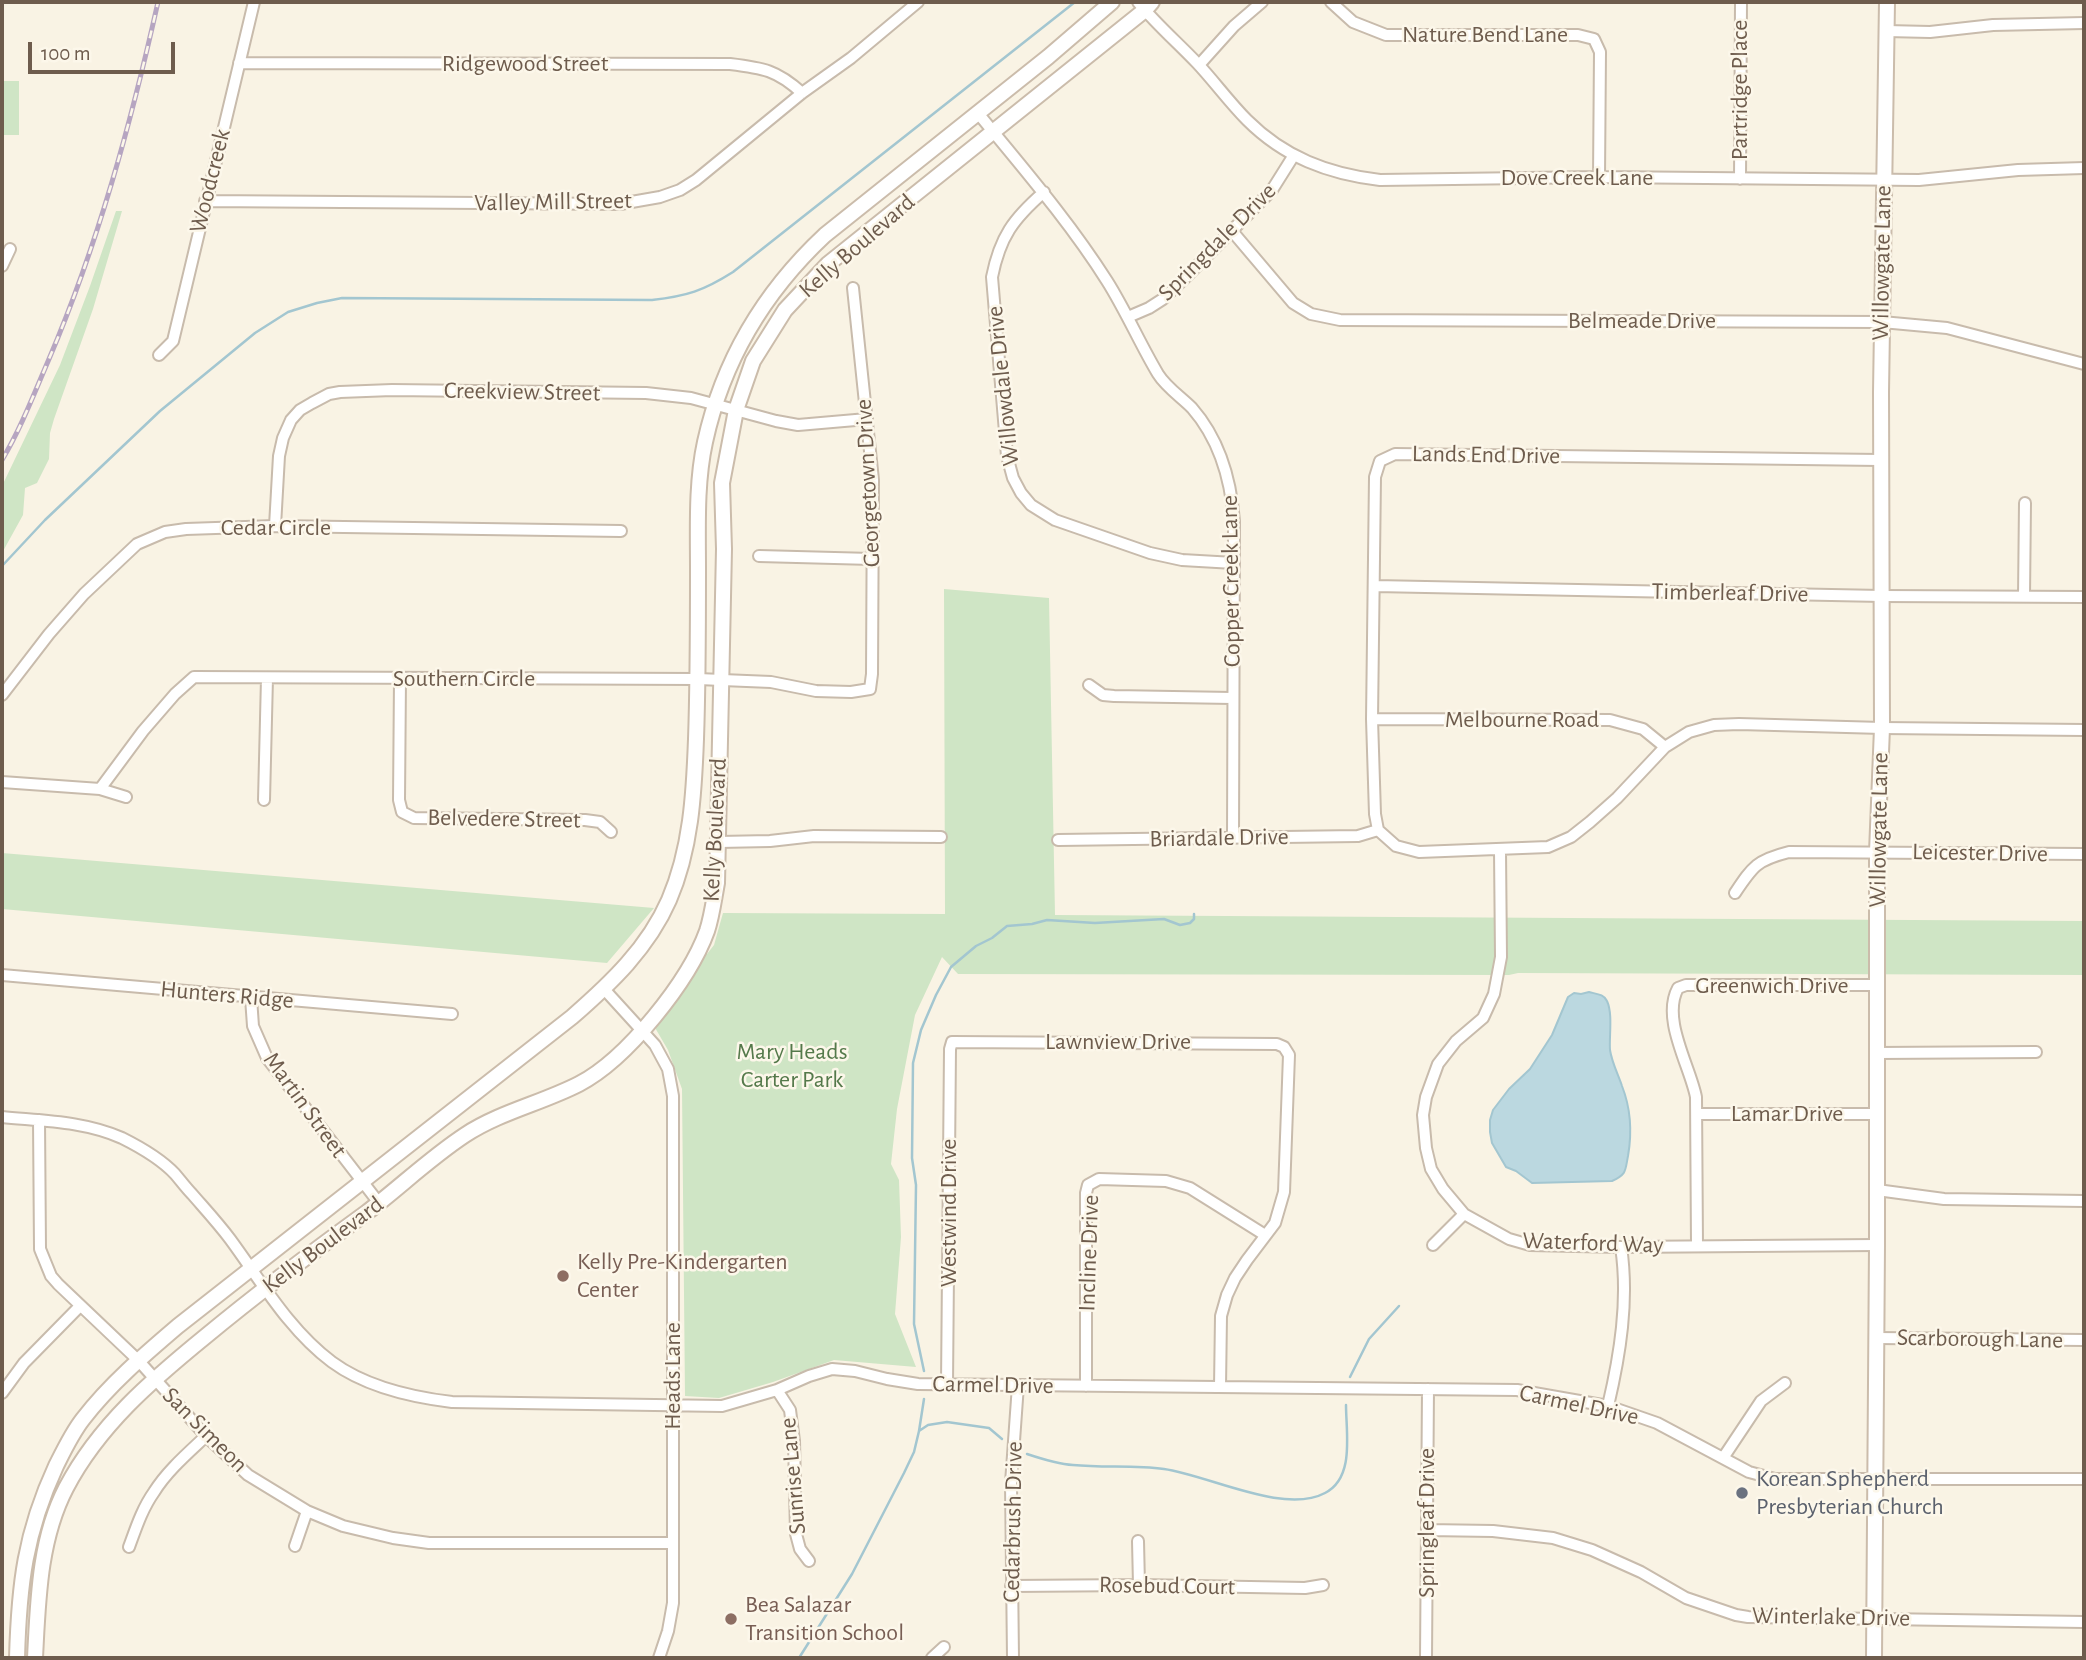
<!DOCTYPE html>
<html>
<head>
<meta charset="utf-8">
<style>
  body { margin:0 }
  #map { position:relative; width:2086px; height:1660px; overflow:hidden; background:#f9f3e4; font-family:"Alegreya Sans",sans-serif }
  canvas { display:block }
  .frame { position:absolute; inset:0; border:4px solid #6e5c4d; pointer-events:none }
  .scale { position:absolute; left:28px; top:42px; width:147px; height:32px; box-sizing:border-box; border:4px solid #6e5c4d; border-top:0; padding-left:9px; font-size:21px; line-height:24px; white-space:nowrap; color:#6e5c4d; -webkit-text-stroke:5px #fcf7ea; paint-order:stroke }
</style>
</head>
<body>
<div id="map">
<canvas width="2086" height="1660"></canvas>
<div class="frame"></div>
<div class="scale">100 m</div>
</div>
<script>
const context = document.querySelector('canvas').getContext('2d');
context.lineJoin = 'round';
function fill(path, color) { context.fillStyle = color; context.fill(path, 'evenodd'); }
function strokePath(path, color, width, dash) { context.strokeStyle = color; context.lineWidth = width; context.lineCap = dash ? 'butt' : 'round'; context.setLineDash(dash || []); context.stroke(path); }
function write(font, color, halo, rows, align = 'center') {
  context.font = font + ' "Alegreya Sans",sans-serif'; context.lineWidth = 5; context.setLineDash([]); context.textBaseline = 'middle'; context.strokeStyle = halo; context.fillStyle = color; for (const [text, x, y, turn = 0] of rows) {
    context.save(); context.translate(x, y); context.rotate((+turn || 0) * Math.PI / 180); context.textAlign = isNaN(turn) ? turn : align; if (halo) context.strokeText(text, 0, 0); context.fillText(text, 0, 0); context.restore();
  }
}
fill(new Path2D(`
  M 2,81 L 19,81 L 19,135 L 2,135 Z
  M 116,211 L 122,211 L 93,309 L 54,419 L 50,433 L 49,459 L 37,483 L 25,488 L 23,515 L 2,553 L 2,486 L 60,365 L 90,286 Z
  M 944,589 L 1049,598 L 1055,915 L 2084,921 L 2084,975 L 1518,973 L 1509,975 L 958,974 L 942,957 L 915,1015 L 897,1109 L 891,1164 L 899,1180 L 901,1237 L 895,1314 L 916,1367 L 834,1360 L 773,1382 L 719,1398 L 685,1396 L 682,1089 L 668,1050 L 654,1026 L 698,954 L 707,954 L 714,945 L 723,913 L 945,914 Z
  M 2,853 L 654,908 L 607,963 L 2,909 Z`), '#cfe5c5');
const water = new Path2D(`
  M 1589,992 C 1596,994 1604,994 1607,1001 C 1613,1014 1609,1036 1610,1050 C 1612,1063 1618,1074 1622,1086 C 1631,1109 1632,1133 1628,1156 C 1625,1171 1627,1174 1612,1181 L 1532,1183 L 1516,1171 L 1506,1167 L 1492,1143 L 1490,1132 L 1490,1120 L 1493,1110 L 1509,1089 L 1530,1069 L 1552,1035 L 1568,997 L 1574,993 L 1581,994 Z`);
fill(water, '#bbd8e0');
strokePath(water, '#a3c6d0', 2);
strokePath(new Path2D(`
  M 2,566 L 45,520 L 160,411 L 255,333 L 288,312 L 317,303 L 342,298 L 652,300 C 687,296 703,291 733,272 L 1075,2
  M 924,1371 L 914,1324 L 916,1185 L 912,1158 L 913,1063 L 921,1030 L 936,995 L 951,967 L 976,946 L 992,938 L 1007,926 L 1032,924 L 1047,920 L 1095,923 L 1164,919 L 1180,925 L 1190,923 L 1194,919 L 1194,914
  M 1350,1377 L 1369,1339 L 1399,1306
  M 919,1431 L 928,1425 L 947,1422 L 989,1428 L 1002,1439
  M 1027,1454 C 1042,1459 1057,1464 1073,1465 C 1103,1468 1134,1465 1164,1469 C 1208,1475 1284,1515 1325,1493 C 1355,1478 1346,1433 1346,1405
  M 799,1658 L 852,1574 L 904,1473 L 914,1452 L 919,1431 L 924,1399`), '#a3c6d0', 2.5);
const street = new Path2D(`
  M 1138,2 C 1156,24 1178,43 1197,63 C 1214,81 1229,102 1247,120 C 1284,157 1328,174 1380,180 L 1599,177 L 1919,180 L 2018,170 L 2084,168
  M 1331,2 L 1353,22 L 1386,35 L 1578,35 L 1594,39 L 1600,52 L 1599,177
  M 1886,31 L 1930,32 L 1993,25 L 2084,23
  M 239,63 L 730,64 C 763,68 777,70 802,93
  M 1199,65 L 1234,26 L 1262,2
  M 977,112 C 1022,167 1069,221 1107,281 C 1126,311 1140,344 1158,374 C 1166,387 1181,397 1192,408 C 1220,440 1231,480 1234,521 L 1233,838
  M 1740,179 L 1741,2
  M 1044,192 C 1013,219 1000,237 992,277 L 1007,456 L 1013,478 L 1021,493 L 1031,505 L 1055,520 L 1150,553 L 1182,560 L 1234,563
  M 205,201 L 620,204 L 660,197 L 680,190 L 696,180 L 802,93 L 851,58 L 918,2
  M 1232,231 L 1293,303 L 1311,314 L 1340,320 L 1882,322 L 1947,328 L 2084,364
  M 2,266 L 10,249
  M 1128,317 L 1149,308 L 1163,299 L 1187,276 L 1272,190 L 1294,155
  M 159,355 L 173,341 L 254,2
  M 275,526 L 279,456 L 283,438 L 291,420 L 300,410 L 312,403 L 329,394 L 340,392 L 392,390 L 646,393 L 691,398 L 776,421 L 798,425 L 867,419
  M 759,556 L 872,559
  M 1375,586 L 1882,596 L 2084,597
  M 2024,596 L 2025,503
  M 400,679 L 399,800 L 402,812 L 414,818 L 585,820 L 600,822 L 611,832
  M 1089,685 L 1103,695 L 1114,696 L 1232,698
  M 2,695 L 49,634 L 84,594 L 137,544 L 165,532 L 186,529 L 275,526 L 621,531
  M 1372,719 L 1610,720 L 1643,729 L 1665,747
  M 2,782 L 100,789 L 126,797
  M 100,789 L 143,731 L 175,694 L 194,677 L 698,679 L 771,682 L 816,691 L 851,692 L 870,689 L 872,674 L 873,480 L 853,288
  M 264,800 L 267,678
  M 1378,830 L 1375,814 L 1372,719 L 1375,477 L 1380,461 L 1395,454 L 1880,460
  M 1378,830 L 1396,846 L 1419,852 L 1548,847 L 1571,837 L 1590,822 L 1617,798 L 1665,747 L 1689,732 L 1714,725 L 1739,724 L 1882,728 L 2084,730
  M 1058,840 L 1358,836 L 1378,830
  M 719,842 L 770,841 L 814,836 L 941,837
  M 1500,851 L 1501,957 L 1494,994 L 1483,1018 L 1456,1041 L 1438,1064 L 1426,1097 L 1423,1115 L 1426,1148 L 1431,1169 L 1443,1189 L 1464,1214 L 1509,1239 L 1530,1245 L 1621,1247 L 1877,1245
  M 1735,893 C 1753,866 1757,860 1789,852 L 2084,854
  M 2,975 L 452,1014
  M 604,989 L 655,1045 L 668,1069 L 673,1096 L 673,1603 L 668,1631 L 659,1658
  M 251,998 L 253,1026 L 267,1058 L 379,1203
  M 1877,1053 L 2036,1052
  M 1697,1114 L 1876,1114
  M 2,1117 C 42,1121 84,1121 122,1138 C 140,1147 161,1159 175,1174 C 181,1181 186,1188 192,1194 C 205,1209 218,1223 230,1239 C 261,1281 289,1330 332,1362 C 366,1387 410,1397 452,1402 L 722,1406 L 777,1390 L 809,1376 L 832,1369 L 855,1371 L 887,1379 L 918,1384 L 1517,1390 L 1608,1406 L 1657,1423 L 1749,1472 L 1775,1479 L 2084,1479
  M 39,1120 L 40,1249 L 51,1276 L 58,1284 L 138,1360 L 206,1436 L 248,1475 L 307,1511 L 343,1526 L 393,1538 L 429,1543 L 673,1543
  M 1877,1190 L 1944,1199 L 2084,1201
  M 1433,1245 L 1464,1214
  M 1697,1245 L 1696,1097 C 1690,1066 1661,1019 1678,988 L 1686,985 L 1877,985
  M 1876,1338 L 2084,1340
  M 947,1384 L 950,1049 L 952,1042 L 1277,1044 L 1284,1047 L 1289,1055 L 1284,1192 L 1275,1223 L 1247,1260 L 1235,1278 L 1227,1295 L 1221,1316 L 1220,1387
  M 1086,1386 L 1086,1193 L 1088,1185 L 1099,1179 L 1166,1181 L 1190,1188 L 1265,1235
  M 777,1390 L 790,1410 L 794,1441 L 796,1534 L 800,1549 L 809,1561
  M 2,1393 L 24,1363 L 80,1306
  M 1608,1406 C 1620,1355 1629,1300 1621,1247
  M 1723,1458 L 1761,1401 L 1785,1383
  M 1427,1530 L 1493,1531 L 1553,1538 L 1592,1550 L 1641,1572 L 1686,1598 L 1736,1615 L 1748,1617 L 2084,1622
  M 1138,1541 L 1139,1585
  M 295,1546 L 307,1511
  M 129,1547 C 136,1528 142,1509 154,1492 C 167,1471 188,1453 206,1436
  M 1011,1586 L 1139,1585 L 1305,1588 L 1323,1585
  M 932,1658 L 944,1647
  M 1013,1658 L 1011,1483 L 1018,1385
  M 1426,1658 L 1428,1389`);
const secondary = new Path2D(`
  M 17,1658 C 19,1585 25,1533 56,1466 C 64,1450 72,1433 83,1419 C 110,1384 144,1355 178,1326 L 572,1017 C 611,983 648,948 669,900 C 691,849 694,794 696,739 C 698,683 698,626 698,569 C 698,528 696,483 705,442 C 723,360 764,292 825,235 L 1048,57 L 1112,2
  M 35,1658 C 38,1601 39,1540 66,1488 C 99,1425 152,1380 206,1336 C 258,1293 311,1253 366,1213 C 399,1188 430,1158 465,1135 C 500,1112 542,1103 579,1084 C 627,1059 689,981 707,931 C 712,916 714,899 717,883 L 724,549 L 722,483 L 736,410 L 753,361 L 785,310 L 828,264 L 1145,10 L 1152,2
  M 1874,1658 L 1877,1245 L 1877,852 L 1882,728 L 1881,392 L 1887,2`);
strokePath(street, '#c8bbac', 14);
strokePath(secondary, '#cbbcab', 18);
strokePath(street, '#fff', 10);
strokePath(secondary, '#fff', 14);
const rail = new Path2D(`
  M 2,460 C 21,428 34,394 49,359 C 98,244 131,123 158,2`);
strokePath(rail, '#b6a5c1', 5);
strokePath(rail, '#fcf7ea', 2.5, [8]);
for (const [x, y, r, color] of [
  [563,1276,7,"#8d6e63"],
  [1742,1493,7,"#6b7280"],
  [731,1619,7,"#8d6e63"]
]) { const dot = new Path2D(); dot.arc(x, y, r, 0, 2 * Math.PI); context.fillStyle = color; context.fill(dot); strokePath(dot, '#fcf7ea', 2.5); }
write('24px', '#6e5c4d', '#fcf7ea', [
  ["Nature Bend Lane",1485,35],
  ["Ridgewood Street",525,64],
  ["Partridge Place",1740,90,-90],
  ["Dove Creek Lane",1577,178],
  ["Woodcreek",210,181,-76],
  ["Valley Mill Street",553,202,-1],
  ["Springdale Drive",1217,242,-45],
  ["Kelly Boulevard",857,246,-41],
  ["Willowgate Lane",1882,263,-89],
  ["Belmeade Drive",1642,321],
  ["Willowdale Drive",1003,386,-96],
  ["Creekview Street",522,392,1],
  ["Lands End Drive",1486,455,1],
  ["Georgetown Drive",868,483,-93],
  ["Cedar Circle",276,528],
  ["Copper Creek Lane",1231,581,-91],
  ["Timberleaf Drive",1730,593,1],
  ["Southern Circle",464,679],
  ["Melbourne Road",1522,720],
  ["Belvedere Street",504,819,1],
  ["Kelly Boulevard",715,830,-87],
  ["Willowgate Lane",1879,830,-89],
  ["Briardale Drive",1219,838,-1],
  ["Leicester Drive",1980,853,1],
  ["Greenwich Drive",1772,986],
  ["Hunters Ridge",227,995,5],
  ["Lawnview Drive",1118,1042],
  ["Martin Street",305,1105,54],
  ["Lamar Drive",1787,1114],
  ["Westwind Drive",949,1213,-90],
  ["Waterford Way",1593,1243,2],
  ["Kelly Boulevard",323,1245,-37],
  ["Incline Drive",1089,1253,-88],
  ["Scarborough Lane",1980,1339,1],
  ["Heads Lane",673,1376,-90],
  ["Carmel Drive",993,1385,1],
  ["Carmel Drive",1579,1405,12],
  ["San Simeon",205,1430,45],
  ["Sunrise Lane",793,1476,-95],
  ["Cedarbrush Drive",1013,1522,-89],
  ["Springleaf Drive",1427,1523,-90],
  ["Rosebud Court",1167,1586,1],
  ["Winterlake Drive",1831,1617,1]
]);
write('24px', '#54794a', '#fcf7ea', [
  ["Mary Heads",792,1052],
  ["Carter Park",792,1080]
]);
write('24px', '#785e54', '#fcf7ea', [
  ["Kelly Pre-Kindergarten",577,1262],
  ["Center",577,1290],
  ["Bea Salazar",745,1605],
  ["Transition School",745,1633]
], 'left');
write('24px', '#5b616d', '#fcf7ea', [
  ["Korean Sphepherd",1756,1479],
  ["Presbyterian Church",1756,1507]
], 'left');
</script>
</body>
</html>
